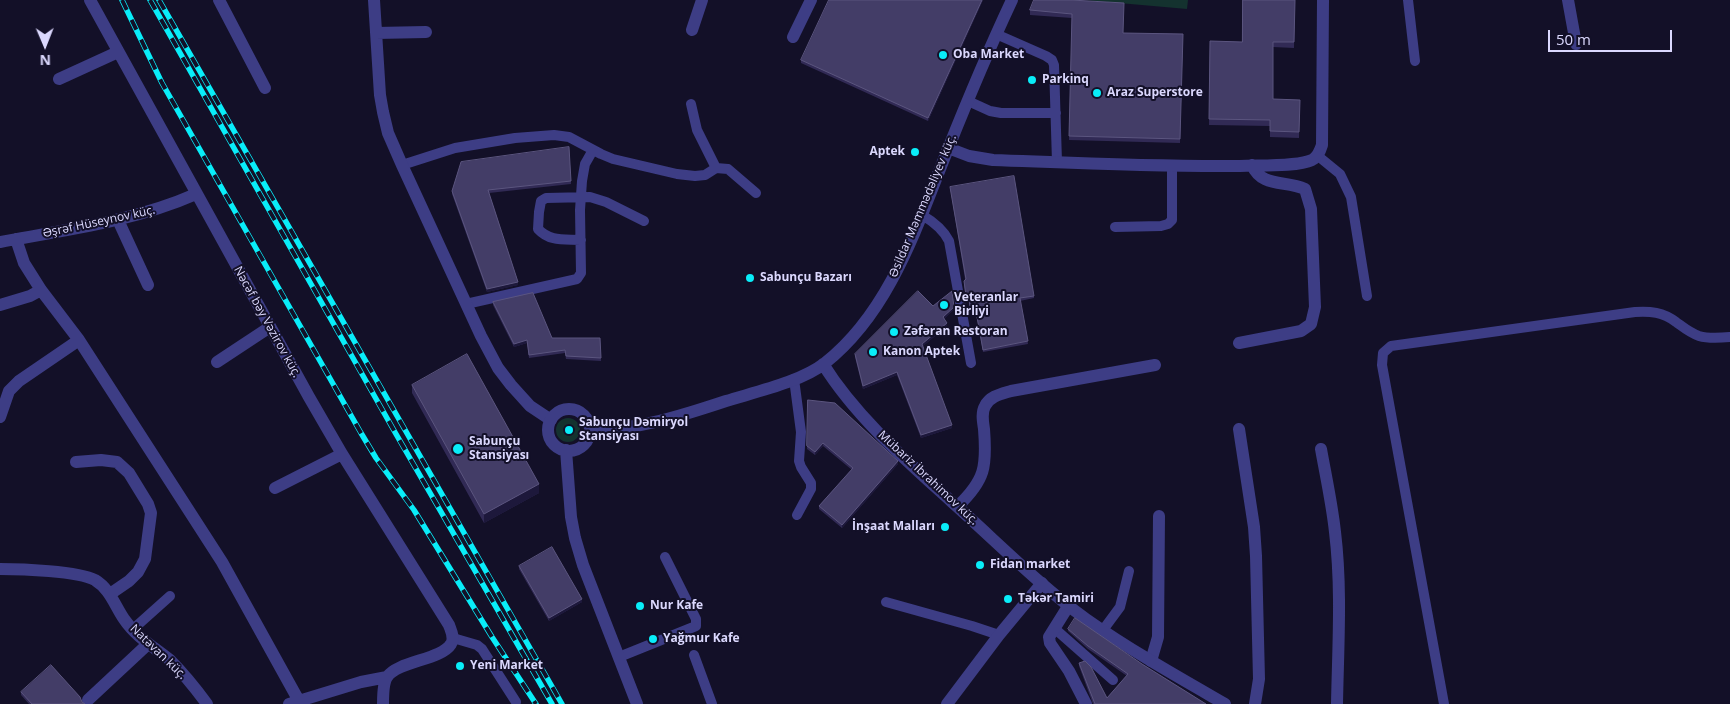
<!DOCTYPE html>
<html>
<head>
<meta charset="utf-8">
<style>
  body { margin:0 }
  #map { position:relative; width:1730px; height:704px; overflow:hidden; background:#131028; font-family:"Open Sans",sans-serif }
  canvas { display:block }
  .north { position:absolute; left:20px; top:20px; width:50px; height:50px; -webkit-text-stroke:4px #131028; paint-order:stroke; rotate:179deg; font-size:14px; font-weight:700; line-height:20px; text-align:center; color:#dbd8fe }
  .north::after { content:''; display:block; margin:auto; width:18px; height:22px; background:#dbd8fe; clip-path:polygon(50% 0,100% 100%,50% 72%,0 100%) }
  .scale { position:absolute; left:1548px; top:30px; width:124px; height:22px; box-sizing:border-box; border:2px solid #dbd8fe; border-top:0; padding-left:6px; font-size:15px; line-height:18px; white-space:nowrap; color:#dbd8fe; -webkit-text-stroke:4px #131028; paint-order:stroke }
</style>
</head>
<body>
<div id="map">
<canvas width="1730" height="704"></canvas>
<div class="north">N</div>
<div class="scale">50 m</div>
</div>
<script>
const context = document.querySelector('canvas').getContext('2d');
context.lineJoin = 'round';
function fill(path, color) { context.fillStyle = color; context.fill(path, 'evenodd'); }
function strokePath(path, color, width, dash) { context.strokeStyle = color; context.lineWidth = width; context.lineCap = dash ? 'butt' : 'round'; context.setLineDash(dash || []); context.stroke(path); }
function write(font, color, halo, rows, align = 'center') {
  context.font = font + ' "Open Sans",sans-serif'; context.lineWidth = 4; context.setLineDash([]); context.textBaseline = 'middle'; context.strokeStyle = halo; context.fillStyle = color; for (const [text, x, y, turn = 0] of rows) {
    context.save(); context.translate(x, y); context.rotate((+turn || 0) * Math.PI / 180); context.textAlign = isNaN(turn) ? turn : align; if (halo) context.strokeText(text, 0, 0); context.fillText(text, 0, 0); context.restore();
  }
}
fill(new Path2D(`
  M 1085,0 L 1188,0 L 1187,9 Z
  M556 430a12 12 0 1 1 24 0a12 12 0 1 1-24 0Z`), '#14322f');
strokePath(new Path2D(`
  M 1408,0 L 1415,61
  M 996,34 L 1046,56 L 1052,60 L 1054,65 L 1057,162
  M 968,101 L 990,111 L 1001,113 L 1056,113
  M 691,104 L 697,130 L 716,168
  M 1318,156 L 1340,174 L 1351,197 L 1367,296
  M 402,165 L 455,148 L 515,138 L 554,135 L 569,137 L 601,154 L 613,159 L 677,174 L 695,176 L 705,175 L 716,168 L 728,169 L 756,193
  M 922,215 C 934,222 943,229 949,241 L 971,363
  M 1115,227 L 1161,226 L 1168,224 L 1172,220 L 1172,166
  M 581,240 C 564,239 550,242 538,229 L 539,212 L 541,201 L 546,198 L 590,197 L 606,202 L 644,221
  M 466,304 L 577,279 L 581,273 L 580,210 L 582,181 L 585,164 L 593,150
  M 794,379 L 801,432 L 799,461 L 801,467 L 811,483 L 811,489 L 797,515
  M 886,602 L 972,626 L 999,635
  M 1054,628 L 1113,680
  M 132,630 L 170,596
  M 1103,630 L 1120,607 L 1129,571
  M 453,638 L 477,645 L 482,649 L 516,702
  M 694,655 L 712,704
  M 619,657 L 696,626 L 696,619 L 665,557
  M 1444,704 L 1382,365 L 1383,353 L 1391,346 L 1635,312 C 1650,311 1663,312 1676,322 C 1683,327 1690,333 1699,336 C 1709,339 1720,338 1730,337`), '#3d3d85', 10);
strokePath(new Path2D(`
  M 90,0 L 309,397 L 342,454 L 449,625 C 451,631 455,638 451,644 C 441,660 398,661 387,677 C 383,683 383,696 383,704
  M 219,0 L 265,88
  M 374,0 L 380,95 L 383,112 L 388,133 L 402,165 L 481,336 L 498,368 L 511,385 L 530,406 L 551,420
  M 1568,0 L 1576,44
  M 692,30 L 702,0
  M 376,33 L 426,32
  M 793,37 L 811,0
  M 59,79 L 118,52
  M 948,148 L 969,156 L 993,160 C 1076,163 1158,167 1240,166 C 1257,165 1297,167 1312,160 C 1318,157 1320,151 1322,145 L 1323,0
  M 118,220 L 148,285
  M 16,239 L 24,263 L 41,290 L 79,340 L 222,562 L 299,701
  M 0,242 C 66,230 135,221 196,194
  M 0,305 L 30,296 L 41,290
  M 1239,343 L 1301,331 L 1311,324 L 1315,307 L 1311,209 L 1305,189 C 1285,180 1262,188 1252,165
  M 217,362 L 270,327
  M 0,417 L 9,391 L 19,381 L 79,340
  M 1239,429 L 1254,527 L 1256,556 L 1259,679 L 1255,704
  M 1321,449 C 1326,477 1332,504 1335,532 C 1342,589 1338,647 1337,704
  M 76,462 L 101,460 L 117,462 L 129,473 L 148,504 L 151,513 L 145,559 L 138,572 L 129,581 L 110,594
  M 275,488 L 342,454
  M 958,506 C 985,480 987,467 984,429 C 983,422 981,413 985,406 C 990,396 1001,394 1011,391 L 1155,365
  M 0,569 C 21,569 78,571 95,580 C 110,589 115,606 124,619 C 136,637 154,647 170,660 C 183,673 196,689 207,704
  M 1069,605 L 1049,637 L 1050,643 L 1069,671 L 1086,704
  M 1151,661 L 1158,637 L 1159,516
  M 88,700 L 148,644
  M 289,704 L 361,682 L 387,677
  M 947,704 L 999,635 L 1042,583`), '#3d3d85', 12);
strokePath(new Path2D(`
  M 823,364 C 856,417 907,461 952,502 C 996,541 1038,584 1086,619 C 1130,650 1178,677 1225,704
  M548 430a21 21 0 1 1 42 0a21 21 0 1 1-42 0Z
  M 590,430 C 637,430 681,416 726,401 C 755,392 801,382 825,363 C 891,311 917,225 948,149 C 968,99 989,49 1012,0
  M 566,450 L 571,517 L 575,538 L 583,565 L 637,704`), '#3d3d85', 12);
const rail = new Path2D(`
  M 122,0 L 162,83 L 361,433 L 376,458 L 414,510 L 492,637 L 536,704
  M 150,0 L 396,434 L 552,704
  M 159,0 L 562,704`);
strokePath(rail, '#09edf9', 5.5);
strokePath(rail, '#131028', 4, [11]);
fill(new Path2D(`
  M 983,0 L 928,121 L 801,63 L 801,60 Z
  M 1071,0 L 1123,33 L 1183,34 L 1180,143 L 1069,140 L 1072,18 L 1030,15 L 1030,10 Z
  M 1295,0 L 1294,48 L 1273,47 L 1273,99 L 1300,100 L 1299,138 L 1270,137 L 1270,126 L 1209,125 L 1210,41 L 1242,42 Z
  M 569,147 L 571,184 L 489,193 L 518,285 L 487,292 L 452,194 L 452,191 Z
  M 950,187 L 1034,296 L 1034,298 L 1020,301 L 1028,344 L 983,352 L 975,308 L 970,309 L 968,297 L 966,299 L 964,284 L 964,281 L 965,279 Z
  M 493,302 L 552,338 L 600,338 L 601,361 L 566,359 L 565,353 L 529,358 L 527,343 L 514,347 L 493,305 Z
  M 954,309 L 944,319 L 947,326 L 923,346 L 952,428 L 921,438 L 897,375 L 863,389 L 855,357 L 855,354 Z
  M 412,385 L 539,493 L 484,523 L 412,393 Z
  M 808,400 L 898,464 L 842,528 L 819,509 L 819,506 L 852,470 L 823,446 L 815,455 L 807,449 Z
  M 519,566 L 582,602 L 549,621 L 519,569 Z
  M 1068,629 L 1142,664 L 1206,704 L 1093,704 L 1079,666 L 1079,663 L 1107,698 L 1127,676 L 1088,649 L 1068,631 Z
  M 21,692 L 82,702 L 85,704 L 29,704 L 21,695 Z`), '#312a55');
fill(new Path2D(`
  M 982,0 L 983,0 L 928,121 L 928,118 Z
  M 518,282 L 518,285 L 487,292 L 487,289 Z
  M 954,307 L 954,309 L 943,320 L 943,317 Z
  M 947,323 L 947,326 L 922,347 L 922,344 Z
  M 527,340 L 527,343 L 514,347 L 514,344 Z
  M 897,372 L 897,375 L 863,389 L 863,386 Z
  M 952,425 L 952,428 L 921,438 L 921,435 Z
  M 823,443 L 823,446 L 815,455 L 815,452 Z
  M 898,461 L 898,464 L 842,528 L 842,525 Z
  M 539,484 L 539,493 L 484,523 L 484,514 Z
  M 582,599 L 582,602 L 549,621 L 549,618 Z`), '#1d183b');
const building = new Path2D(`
  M 829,0 L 982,0 L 928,118 L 801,60 Z
  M 1034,0 L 1071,0 L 1124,3 L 1123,33 L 1183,34 L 1180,139 L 1069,136 L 1072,14 L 1030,10 Z
  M 1243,0 L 1295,0 L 1294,42 L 1273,42 L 1273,99 L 1300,100 L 1299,132 L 1270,131 L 1270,120 L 1209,119 L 1210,41 L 1242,42 Z
  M 569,147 L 571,181 L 488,190 L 518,282 L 487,289 L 452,191 L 461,162 Z
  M 1014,176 L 1034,296 L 1020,298 L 1028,341 L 983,350 L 975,306 L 970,306 L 968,294 L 966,296 L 964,281 L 966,279 L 950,187 Z
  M 918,291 L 933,306 L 952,291 L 954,307 L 943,317 L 947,323 L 922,344 L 952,425 L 921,435 L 897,372 L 863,386 L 855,354 Z
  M 533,293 L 552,338 L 600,338 L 601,358 L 566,356 L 565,350 L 529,355 L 527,340 L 514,344 L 493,302 Z
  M 467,354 L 539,484 L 484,514 L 412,385 Z
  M 808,400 L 835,403 L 898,461 L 842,525 L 819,506 L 853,468 L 823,443 L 815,452 L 807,446 Z
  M 552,547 L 582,599 L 549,618 L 519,566 Z
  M 1075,618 L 1142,664 L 1206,704 L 1095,704 L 1079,663 L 1085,661 L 1091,667 L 1107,698 L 1128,674 L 1088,646 L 1068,629 Z
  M 51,665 L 80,697 L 82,702 L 85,704 L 32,704 L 21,692 Z`);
fill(building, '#433d67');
strokePath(building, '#5b557f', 1);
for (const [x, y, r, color] of [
  [943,55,5,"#09edf9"],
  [1032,80,5,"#09edf9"],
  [1097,93,5,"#09edf9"],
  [915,152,5,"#09edf9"],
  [750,278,5,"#09edf9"],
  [944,305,5,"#09edf9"],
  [894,332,5,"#09edf9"],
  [873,352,5,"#09edf9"],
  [569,430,5,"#09edf9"],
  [458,449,6,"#09edf9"],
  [945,527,5,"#09edf9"],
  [980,565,5,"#09edf9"],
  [1008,599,5,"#09edf9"],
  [640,606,5,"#09edf9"],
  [653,639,5,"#09edf9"],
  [460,666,5,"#09edf9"]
]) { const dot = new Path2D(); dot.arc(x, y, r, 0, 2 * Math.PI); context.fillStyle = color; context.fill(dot); strokePath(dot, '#131028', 2); }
write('bold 12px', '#dbd8fe', '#131028', [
  ["Oba Market",953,55],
  ["Parkinq",1042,80],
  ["Araz Superstore",1107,93],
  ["Aptek",905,152,"right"],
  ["Sabunçu Bazarı",760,278],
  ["Veteranlar",954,298],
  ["Birliyi",954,312],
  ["Zəfəran Restoran",904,332],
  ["Kanon Aptek",883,352],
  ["Sabunçu Dəmiryol",579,423],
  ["Stansiyası",579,437],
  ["Sabunçu",469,442],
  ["Stansiyası",469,456],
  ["İnşaat Malları",935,527,"right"],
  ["Fidan market",990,565],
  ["Təkər Tamiri",1018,599],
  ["Nur Kafe",650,606],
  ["Yağmur Kafe",663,639],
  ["Yeni Market",470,666]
], 'left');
write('12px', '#dbd8fe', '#131028', [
  ["Əsildar Məmmədəliyev küç.",923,206,-67],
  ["Əşrəf Hüseynov küç.",99,222,-12],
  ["Nəcəf bəy Vəzirov küç.",267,322,61],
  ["Mübariz İbrahimov küç.",928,478,43],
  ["Natəvan küç.",158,652,44]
]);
</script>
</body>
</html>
